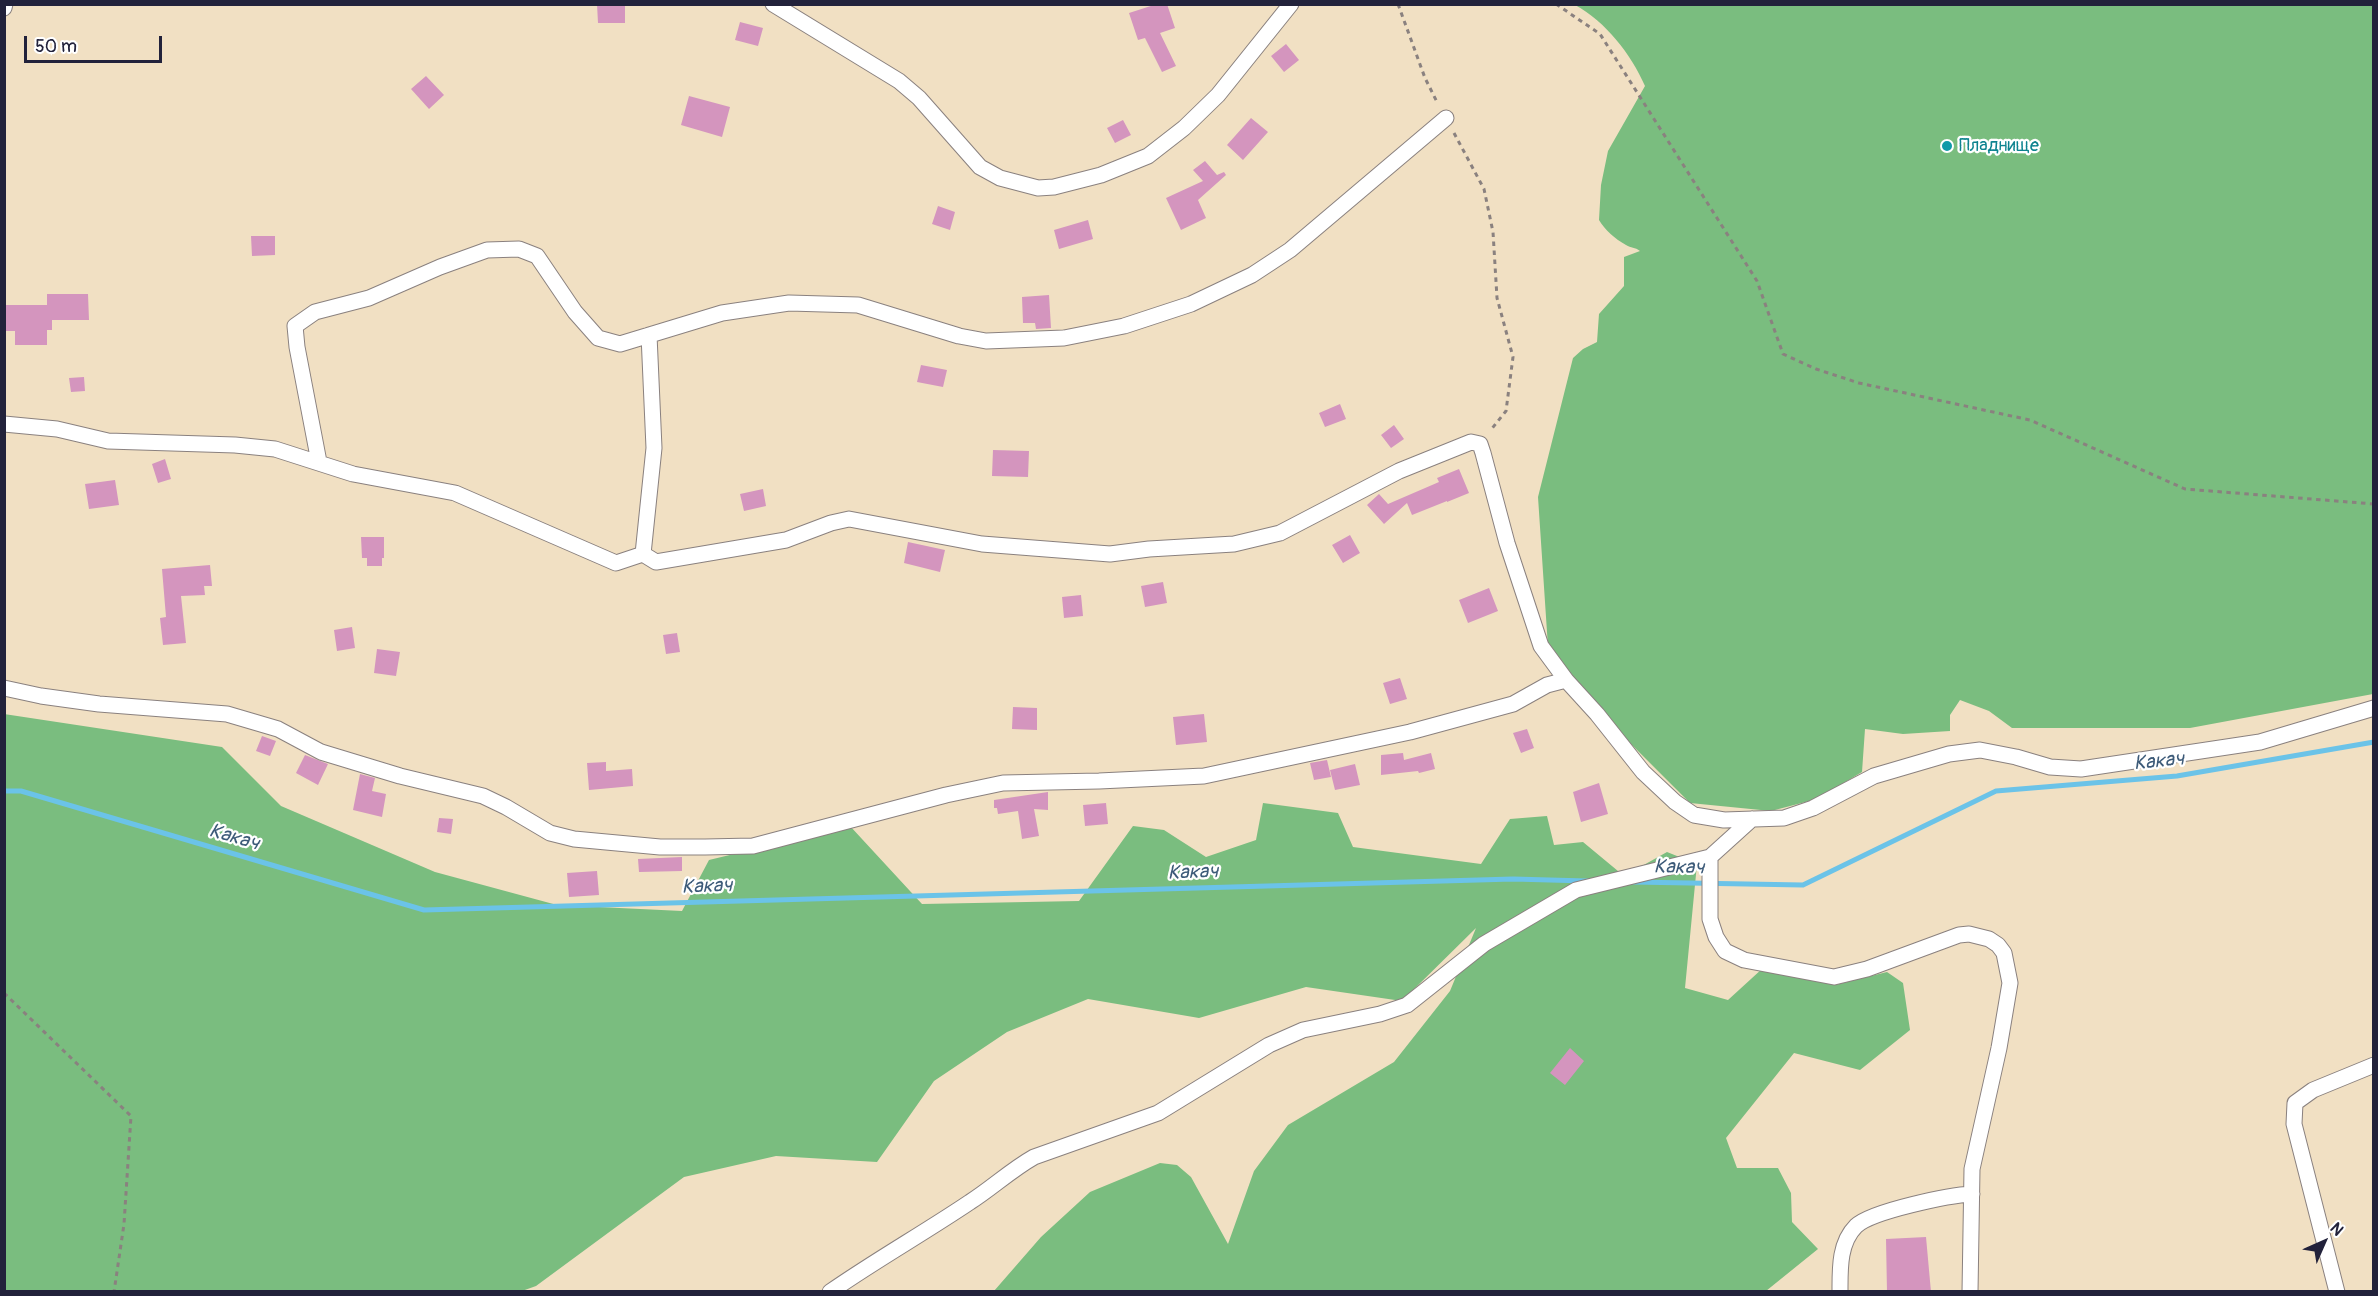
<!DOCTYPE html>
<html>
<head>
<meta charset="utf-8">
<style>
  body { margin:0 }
  #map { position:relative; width:2378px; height:1296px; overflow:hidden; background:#f1e0c3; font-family:Pangolin,sans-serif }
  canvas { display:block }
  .frame { position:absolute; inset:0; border:6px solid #22223b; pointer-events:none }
  .north { position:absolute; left:2294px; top:1212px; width:60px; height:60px; -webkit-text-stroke:4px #fff; paint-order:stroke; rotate:45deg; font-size:16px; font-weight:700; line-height:24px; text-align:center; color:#22223b }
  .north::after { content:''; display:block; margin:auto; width:21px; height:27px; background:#22223b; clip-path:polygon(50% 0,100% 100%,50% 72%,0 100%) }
  .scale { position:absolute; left:24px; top:36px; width:138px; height:27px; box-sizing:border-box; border:3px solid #22223b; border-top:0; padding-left:8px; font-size:18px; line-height:21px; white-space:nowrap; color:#22223b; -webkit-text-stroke:4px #fff; paint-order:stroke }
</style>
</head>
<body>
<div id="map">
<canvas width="2378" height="1296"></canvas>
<div class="frame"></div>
<div class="north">N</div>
<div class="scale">50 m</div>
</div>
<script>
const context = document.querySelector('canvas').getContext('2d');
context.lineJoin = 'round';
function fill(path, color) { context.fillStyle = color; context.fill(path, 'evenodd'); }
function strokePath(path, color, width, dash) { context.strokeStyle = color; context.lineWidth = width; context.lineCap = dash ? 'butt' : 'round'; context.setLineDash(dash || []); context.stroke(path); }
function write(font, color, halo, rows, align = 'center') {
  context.font = font + ' Pangolin,sans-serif'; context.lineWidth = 4.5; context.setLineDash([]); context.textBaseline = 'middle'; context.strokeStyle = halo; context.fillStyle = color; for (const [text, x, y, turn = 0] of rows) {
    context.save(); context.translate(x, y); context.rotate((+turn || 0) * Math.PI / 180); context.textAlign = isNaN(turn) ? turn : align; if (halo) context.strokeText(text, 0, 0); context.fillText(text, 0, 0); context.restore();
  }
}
fill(new Path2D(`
  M 1575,5 L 2373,5 L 2373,694 L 2190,728 L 2012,728 L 1989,711 L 1960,700 L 1950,715 L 1950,731 L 1903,734 L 1865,729 L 1862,772 L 1817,799 L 1771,811 L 1690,803 L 1549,662 L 1538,497 L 1573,358 L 1583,349 L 1597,342 L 1599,314 L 1624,286 L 1624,257 L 1640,251 C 1635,247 1631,248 1626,245 C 1615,239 1605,230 1599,220 L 1601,185 L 1608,151 L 1645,86 C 1631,54 1606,22 1575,5 Z
  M 4,714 L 222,747 L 281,806 L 435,872 L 557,905 L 682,911 L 709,860 L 850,826 L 922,904 L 1079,901 L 1133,826 L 1164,830 L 1206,857 L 1256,840 L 1263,803 L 1338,813 L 1353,847 L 1481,864 L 1510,819 L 1547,816 L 1554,845 L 1583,842 L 1624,876 L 1667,852 L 1697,864 L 1685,988 L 1728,1000 L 1763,968 L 1835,985 L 1887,972 L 1903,983 L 1910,1030 L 1860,1070 L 1794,1053 L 1726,1138 L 1737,1168 L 1778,1168 L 1791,1193 L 1792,1222 L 1818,1249 L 1766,1291 L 994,1291 L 1041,1237 L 1090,1192 L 1160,1163 L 1177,1165 L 1191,1177 L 1228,1244 L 1254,1171 L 1288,1125 L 1394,1062 L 1450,991 L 1476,928 L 1402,1001 L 1306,987 L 1199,1018 L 1088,999 L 1007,1032 L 934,1081 L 877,1162 L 776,1156 L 684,1177 L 536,1286 L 522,1291 L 5,1291 Z`), '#7abd7f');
strokePath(new Path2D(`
  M 4,791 L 21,791 L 424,910 L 1513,879 L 1587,881
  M 1633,882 L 1803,885 L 1996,791 L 2177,776 L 2374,742`), '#6bc3e8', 5);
fill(new Path2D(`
  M 597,4 L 625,4 L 625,23 L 598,23 Z
  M 1157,4 L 1167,4 L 1175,28 L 1160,33 L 1176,66 L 1162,72 L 1145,38 L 1138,40 L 1129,13 Z
  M 740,22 L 763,28 L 758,46 L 735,40 Z
  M 1286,44 L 1299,60 L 1284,72 L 1271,56 Z
  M 426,76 L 444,95 L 429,109 L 411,89 Z
  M 689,96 L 730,107 L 722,137 L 681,125 Z
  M 1251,118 L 1268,132 L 1243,160 L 1227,145 Z
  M 1123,120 L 1131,135 L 1115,143 L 1107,128 Z
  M 1205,161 L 1217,175 L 1224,172 L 1226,175 L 1198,200 L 1206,218 L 1181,230 L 1166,198 L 1203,181 L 1193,170 Z
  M 938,206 L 955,212 L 950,230 L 932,224 Z
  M 1088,220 L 1093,239 L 1059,249 L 1054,230 Z
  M 251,236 L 275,236 L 275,255 L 252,256 Z
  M 47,294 L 88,294 L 89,320 L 52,320 L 52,330 L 47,330 L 47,345 L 15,345 L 15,331 L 4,331 L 4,305 L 47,305 Z
  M 1049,295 L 1051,328 L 1036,329 L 1035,323 L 1023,323 L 1022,297 Z
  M 921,365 L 947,370 L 943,387 L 917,382 Z
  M 84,377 L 85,391 L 71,392 L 69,378 Z
  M 1340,404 L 1346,419 L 1325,427 L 1319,413 Z
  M 1394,425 L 1404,439 L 1391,448 L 1381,435 Z
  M 993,450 L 1029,451 L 1028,477 L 992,476 Z
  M 165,459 L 171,479 L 158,483 L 152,464 Z
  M 1459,469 L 1469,493 L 1447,502 L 1447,501 L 1412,515 L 1407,503 L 1384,524 L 1367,505 L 1379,494 L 1388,504 L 1439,482 L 1437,478 Z
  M 115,480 L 119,505 L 89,509 L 85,484 Z
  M 763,489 L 766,506 L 744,511 L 740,494 Z
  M 1350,535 L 1360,553 L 1343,563 L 1332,545 Z
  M 361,537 L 384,537 L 384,558 L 382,558 L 382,566 L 367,566 L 367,558 L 362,558 Z
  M 908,542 L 945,550 L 940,572 L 904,563 Z
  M 210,565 L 212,586 L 204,586 L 205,595 L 181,596 L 186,643 L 163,645 L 160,618 L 166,617 L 162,569 Z
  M 1163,582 L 1167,603 L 1145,607 L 1141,586 Z
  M 1489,588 L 1498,611 L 1468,623 L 1459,600 Z
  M 1081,595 L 1083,616 L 1064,618 L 1062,597 Z
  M 352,627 L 355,648 L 337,651 L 334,630 Z
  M 677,633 L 680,652 L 666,654 L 663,635 Z
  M 377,649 L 400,652 L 396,676 L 374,673 Z
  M 1400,678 L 1407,699 L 1390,704 L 1383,683 Z
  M 1013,707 L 1037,708 L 1037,730 L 1012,729 Z
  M 1204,714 L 1207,742 L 1176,745 L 1173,717 Z
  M 1527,729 L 1534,748 L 1521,753 L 1513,733 Z
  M 262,736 L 276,741 L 270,756 L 256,751 Z
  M 1403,753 L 1404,760 L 1431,753 L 1435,769 L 1419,773 L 1418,771 L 1381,775 L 1381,755 Z
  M 305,755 L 328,764 L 318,785 L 296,773 Z
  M 1327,760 L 1331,777 L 1314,780 L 1310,763 Z
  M 606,762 L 606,771 L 632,769 L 633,786 L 589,790 L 587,763 Z
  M 1355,764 L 1360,785 L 1335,790 L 1330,770 Z
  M 360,774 L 375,778 L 372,791 L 386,794 L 382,817 L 353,810 Z
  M 1599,783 L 1608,814 L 1581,822 L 1573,792 Z
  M 1048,792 L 1048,810 L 1034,809 L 1039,836 L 1022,839 L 1018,811 L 998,814 L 997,808 L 994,808 L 994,800 Z
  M 1106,803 L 1108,824 L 1085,826 L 1083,805 Z
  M 439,818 L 453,819 L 451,834 L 437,832 Z
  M 682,857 L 682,871 L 639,872 L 638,859 Z
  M 597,871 L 599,895 L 569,897 L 567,873 Z
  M 1570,1048 L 1584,1061 L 1565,1085 L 1550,1073 Z
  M 1926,1237 L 1931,1292 L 1887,1292 L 1886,1239 Z`), '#d495be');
const minor = new Path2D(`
  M 773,4 L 899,81 L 919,98 L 980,167 L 1000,178 L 1038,188 L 1054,187 L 1101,175 L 1148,156 L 1184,128 L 1218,95 L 1291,4
  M 4,8 L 5,4
  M 4,424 L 57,429 L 108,441 L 235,445 L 275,449 L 353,474 L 455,493 L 616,563 L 643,554 L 656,562 L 786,540 L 831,523 L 849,519 L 982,544 L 1110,554 L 1149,549 L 1234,544 L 1280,533 L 1399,471 L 1471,442 L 1480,444 L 1483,453 L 1507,543 L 1541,646 L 1566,680
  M 319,462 L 297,347 L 295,326 L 315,312 L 369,298 L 440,267 L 487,250 L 519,249 L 537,256 L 575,312 L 598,338 L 620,344 L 722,313 L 789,303 L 858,305 L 959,336 L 986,341 L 1064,338 L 1124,326 L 1191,304 L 1252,275 L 1290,250 L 1446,118
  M 643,554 L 654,448 L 649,335
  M 4,688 L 41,696 L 99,704 L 227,714 L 278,729 L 321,752 L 400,776 L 483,796 L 506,807 L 550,833 L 574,839 L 660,847 L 705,847 L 753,846 L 946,795 L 1003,783 L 1099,781 L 1204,776 L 1410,732 L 1513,704 L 1547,685 L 1566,680 L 1597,714 L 1643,772 L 1675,802 L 1694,815 L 1724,820 L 1784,818 L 1813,808 L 1874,776 L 1949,754 L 1980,750 L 2016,757 L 2050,767 L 2081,769 L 2260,742 L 2374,708
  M 1752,819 L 1710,857 L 1710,919 L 1716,937 L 1725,951 L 1744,960 L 1834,977 L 1867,969 L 1959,935 L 1969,934 L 1989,939 L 1998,945 L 2004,953 L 2010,983 L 1999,1048 L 1972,1169 L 1970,1292
  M 830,1292 C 876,1260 924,1233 970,1202 C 992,1188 1011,1170 1034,1157 L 1158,1113 L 1269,1045 L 1303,1030 L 1380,1014 L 1407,1005 L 1484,944 L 1576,890 L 1710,857
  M 1840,1292 C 1840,1269 1839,1243 1856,1226 C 1872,1211 1950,1195 1972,1194
  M 2337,1292 L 2294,1124 L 2295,1103 L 2313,1090 L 2374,1065`);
strokePath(minor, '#8a817f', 17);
strokePath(new Path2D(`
  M 1398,4 L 1425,78 L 1438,104
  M 1556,4 L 1600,34 L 1757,281 L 1783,354 L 1816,369 L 1859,383 L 2030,420 L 2185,489 L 2374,504
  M 1454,133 L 1484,189 L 1493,232 L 1497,298 L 1513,357 L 1506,411 L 1490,431
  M 4,993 L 131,1116 L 124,1224 L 114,1292`), '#8a817f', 3, [4.5, 4.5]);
strokePath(minor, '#fff', 15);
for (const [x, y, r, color] of [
  [1947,146,6,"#0f9aa8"]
]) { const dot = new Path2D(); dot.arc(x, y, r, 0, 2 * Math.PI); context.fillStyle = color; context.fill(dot); strokePath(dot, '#fff', 2); }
write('18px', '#0d838f', '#fff', [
  ["Пладнище",1959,146]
], 'left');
write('italic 20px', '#3c5a78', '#fff', [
  ["Какач",2159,762,-6],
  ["Какач",234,838,16],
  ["Какач",1679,868,1],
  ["Какач",1193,873,-2],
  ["Какач",707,887,-2]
]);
</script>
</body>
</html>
